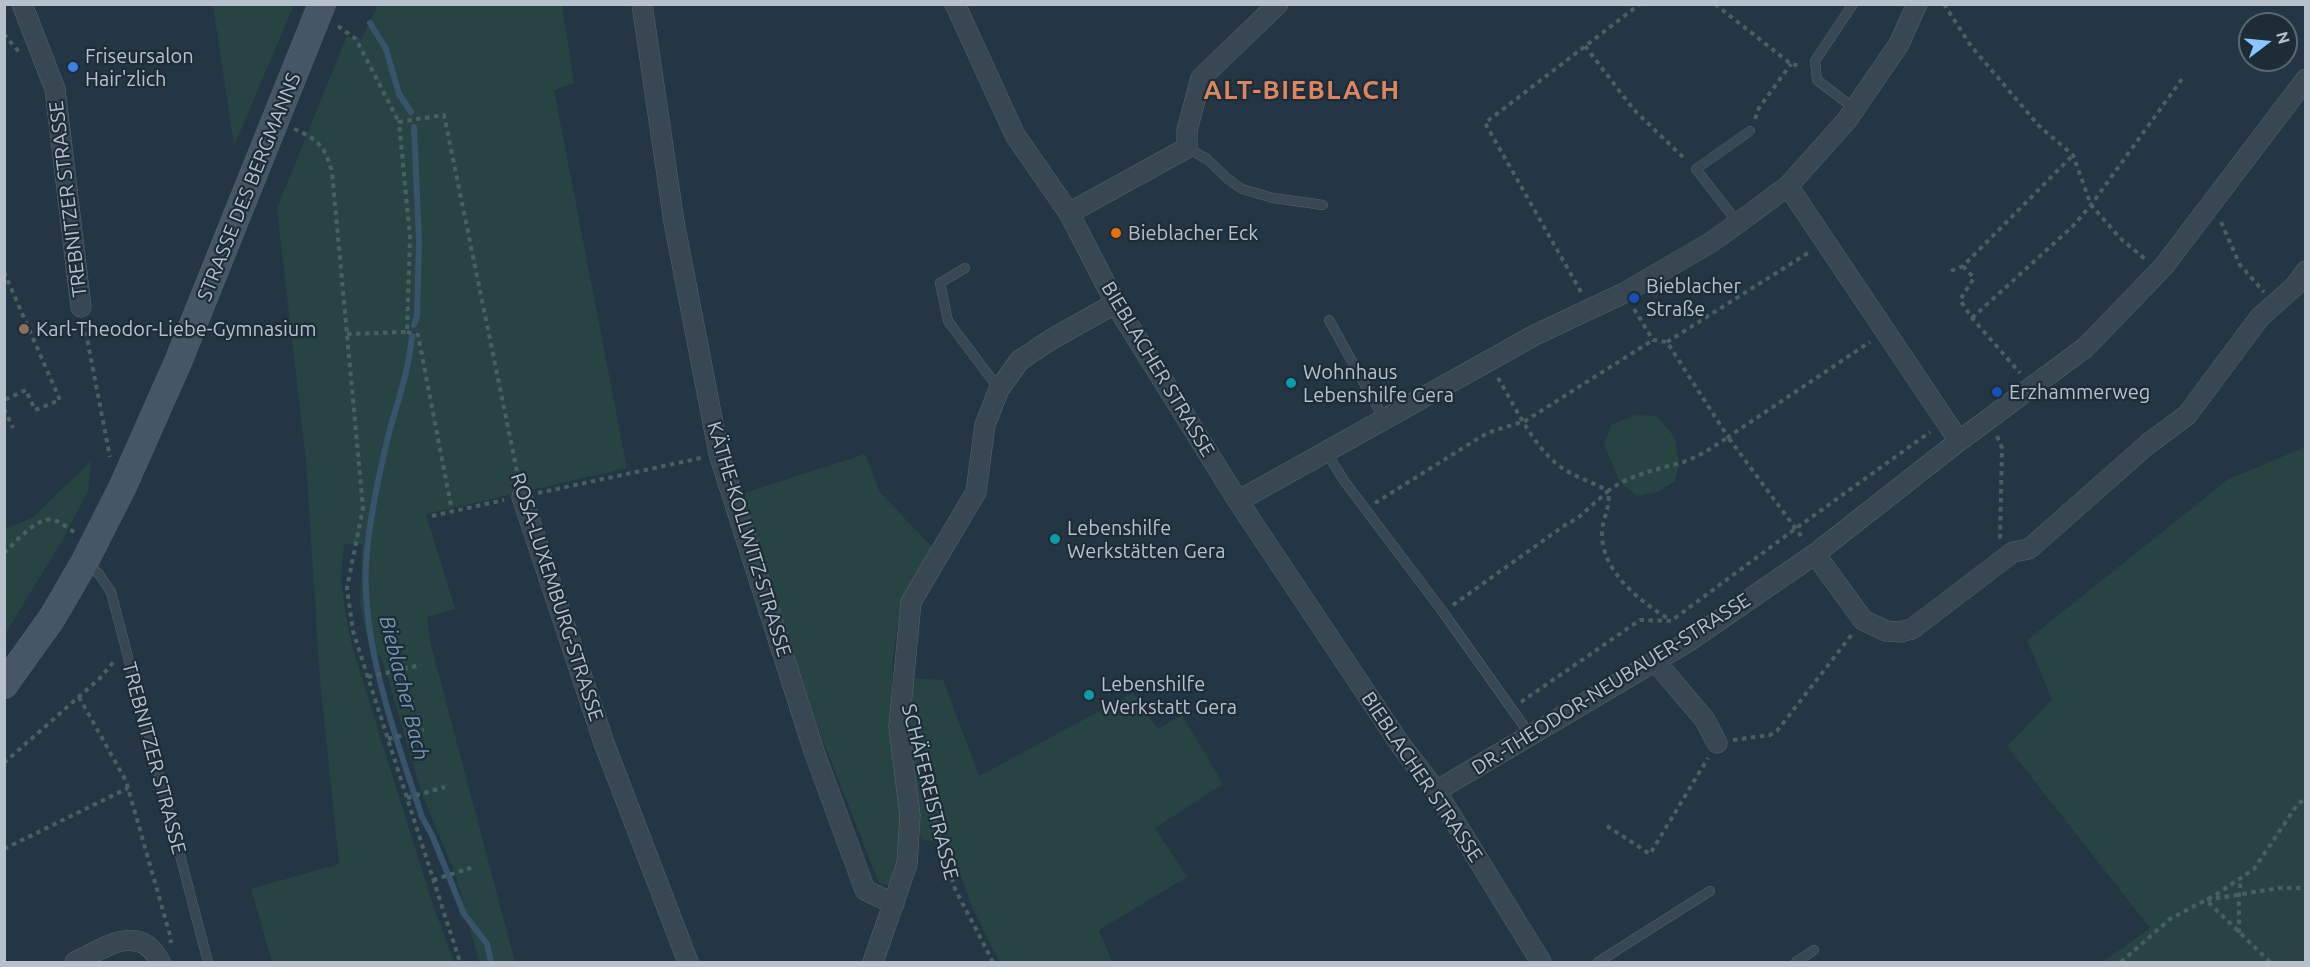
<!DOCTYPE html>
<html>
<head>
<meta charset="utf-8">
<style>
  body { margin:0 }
  #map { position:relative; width:2310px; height:967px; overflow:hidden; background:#243543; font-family:Ubuntu,sans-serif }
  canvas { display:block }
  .frame { position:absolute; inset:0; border:6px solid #b6c1cc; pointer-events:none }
  .north { position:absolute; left:2238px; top:12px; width:60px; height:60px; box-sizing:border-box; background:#1e2c37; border:2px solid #5b6873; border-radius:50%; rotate:74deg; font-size:16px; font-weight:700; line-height:24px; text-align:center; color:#b6c1cc }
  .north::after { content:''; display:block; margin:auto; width:21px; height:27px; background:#89c6fe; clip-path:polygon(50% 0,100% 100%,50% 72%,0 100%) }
</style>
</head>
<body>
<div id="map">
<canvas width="2310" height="967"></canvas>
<div class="frame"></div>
<div class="north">N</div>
</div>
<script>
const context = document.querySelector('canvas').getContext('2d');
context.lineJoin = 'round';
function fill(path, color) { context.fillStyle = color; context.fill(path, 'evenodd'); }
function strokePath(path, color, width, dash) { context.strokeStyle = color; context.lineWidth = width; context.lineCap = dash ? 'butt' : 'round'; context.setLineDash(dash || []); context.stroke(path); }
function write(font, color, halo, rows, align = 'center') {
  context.font = font + ' Ubuntu,sans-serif'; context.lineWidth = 4.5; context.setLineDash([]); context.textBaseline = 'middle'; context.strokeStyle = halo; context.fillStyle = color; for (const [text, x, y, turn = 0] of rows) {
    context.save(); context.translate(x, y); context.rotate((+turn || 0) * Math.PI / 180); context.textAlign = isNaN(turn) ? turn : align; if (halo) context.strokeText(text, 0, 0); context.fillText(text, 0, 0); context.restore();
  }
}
fill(new Path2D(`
  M 213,5 L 294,5 L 234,146 Z
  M 378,5 L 562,5 L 574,83 L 554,90 L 627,468 L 426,514 L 455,609 L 427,617 L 431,645 L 515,962 L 479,962 L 455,873 L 422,794 L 386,672 L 380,655 L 371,656 L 360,604 L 362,544 L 344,544 L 341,577 L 345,611 L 353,650 L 432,902 L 454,962 L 272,962 L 251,889 L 339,864 L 320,680 L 306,462 L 277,208 L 347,36 L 356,39 L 358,36 L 361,40 Z
  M 1635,415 L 1657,416 L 1675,438 L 1679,466 L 1675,481 L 1658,492 L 1637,496 L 1620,482 L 1604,445 L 1611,425 Z
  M 2305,447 L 2305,962 L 2103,962 L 2150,928 L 2007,746 L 2052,700 L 2027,640 L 2227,480 Z
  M 865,454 L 880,492 L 934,549 L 901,600 L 893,658 L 891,712 L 900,806 L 900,845 L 898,873 L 889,885 L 879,883 L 820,733 L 741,494 Z
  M 91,461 L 88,491 L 62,541 L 5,634 L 5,529 L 32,518 Z
  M 910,678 L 943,680 L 979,776 L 1133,693 L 1158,729 L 1182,715 L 1223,784 L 1155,828 L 1187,877 L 1099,930 L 1112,962 L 999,962 L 971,904 L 949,845 L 921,839 L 906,728 Z`), '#274443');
strokePath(new Path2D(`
  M 370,23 L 386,49 L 399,94 L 411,112
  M 414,127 L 419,241 L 417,316 L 414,325
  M 412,336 C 409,369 399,398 390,429 C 380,469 371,510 367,551 C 358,637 395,735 422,817 L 432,835 L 464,914 L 487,944 L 491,962`), '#37546b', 6);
const service = new Path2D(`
  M 1853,4 L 1815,61 L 1817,80 L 1855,109
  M 1187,148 L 1207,159 L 1228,179 L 1242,189 L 1273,198 L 1323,205
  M 1738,223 L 1696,169 L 1750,131
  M 965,268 L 940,283 L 948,321 L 999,389
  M 1329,320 L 1384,419
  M 1326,452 L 1345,482 L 1443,612 L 1531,736
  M 86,564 L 99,574 L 111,592 L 208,962
  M 1598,962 L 1710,891
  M 1796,962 L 1814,950`);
const minor = new Path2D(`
  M 22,4 L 55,89 L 81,307
  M 642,4 L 674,222 L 719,454 L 814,751 L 865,890 L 894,904
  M 955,4 L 1015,135 L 1069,213 L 1118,308 L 1238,501 L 1400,744 L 1436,791 L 1541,962
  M 1788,186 L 1959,441
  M 1069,213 L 1187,148 L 1187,130 L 1201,78 L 1278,4
  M 522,497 L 604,743 L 688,962
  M 1238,501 L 1535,335 L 1624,293 L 1710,243 L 1738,223 L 1788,186 L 1847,120 L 1899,44 L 1917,4
  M 1815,554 L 1863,620 L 1886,631 L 1900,632 L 1912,629 L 2013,552 L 2029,549 L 2148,444 L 2187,415 L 2260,317 L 2295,286 L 2306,271
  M 1655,661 L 1705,720 L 1717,743
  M 1436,791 L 1686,643 L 1815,554 L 1959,441 L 2086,347 L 2164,266 L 2306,79
  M 75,962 C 105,948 139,921 160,962
  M 873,962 L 907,864 L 910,816 L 899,727 L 911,602 L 976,492 L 985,425 L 999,389 L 1020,360 L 1052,339 L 1116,303`);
const secondary = new Path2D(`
  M 4,685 L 52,618 L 84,563 L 123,486 L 178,362 L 322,4`);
strokePath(service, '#57646f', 10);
strokePath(minor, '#57646f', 21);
strokePath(secondary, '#57646f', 28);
strokePath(new Path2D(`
  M 1715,4 L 1791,64 L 1802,66
  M 1944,4 L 1971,46 L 2039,126 L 2073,155 L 2091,205 L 2121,239 L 2145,259
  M 338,26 L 356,39 L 399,122
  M 4,34 L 19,52
  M 1585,46 L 1634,110 L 1686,160
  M 1755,119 L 1759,108 L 1791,64
  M 294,129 C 317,138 326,148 332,172 L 363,508 L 347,588 L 353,631 L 460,962
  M 2221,222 L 2240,265 L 2264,292
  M 1963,266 L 1974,278 L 1960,300 L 1972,318 L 2020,373
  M 1951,271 L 1963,266 L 2073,155
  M 4,272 L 60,400 L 35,410 L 26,390 L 4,400
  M 1581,292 L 1485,123 L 1640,4
  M 1634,309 L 1653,340 L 1667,342 L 1728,437 L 1870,342
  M 1972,318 L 2073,226 L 2091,205 L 2182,79
  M 84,323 L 110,457
  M 407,332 L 418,335 L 452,511
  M 347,334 L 407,332 L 410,237 L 399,122 L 444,115 L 519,481
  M 1667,342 L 1811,251
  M 1498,378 C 1516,408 1533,447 1562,468 C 1577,478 1593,482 1608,491 C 1631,474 1656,470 1683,462 C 1700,456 1714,447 1728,437 L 1804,540
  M 4,409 L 13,428
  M 1997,436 L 2002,448 L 2000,541
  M 538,493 L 701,458
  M 1375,503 L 1487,433 L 1525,421 L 1653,340
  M 432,516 L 504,500
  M 4,553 C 15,543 38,515 54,520 C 61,522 68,528 74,532
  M 1453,605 L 1565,525 L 1578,518 L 1608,491 C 1611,508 1603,516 1602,532 C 1601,572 1640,601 1670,620
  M 368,677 L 421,665
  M 79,697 L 126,781 L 170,935 L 171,943
  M 1521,702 L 1640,620 L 1671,621 L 1795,529 L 1930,432
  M 388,739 L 424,730
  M 1733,740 L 1770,735 L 1777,731 L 1853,633
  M 4,763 L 100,678 L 116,659
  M 407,798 L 445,787
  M 929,800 L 955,889 L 993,962
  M 1607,826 L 1650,854 L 1708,758
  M 4,849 L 128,788
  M 433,880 L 471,868
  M 2239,933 L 2239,896 L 2241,878
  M 2121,962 L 2170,919 L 2217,894 L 2254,869 L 2297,805 L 2306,798
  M 2270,962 L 2206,900 L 2279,888 L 2306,888`), '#476161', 4, [4.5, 4.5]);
strokePath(service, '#394752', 9);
strokePath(minor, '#394752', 20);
strokePath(secondary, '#475665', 27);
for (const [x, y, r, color] of [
  [73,67,6,"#3f7fe0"],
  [1116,233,6,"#e8710a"],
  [1634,298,6,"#1a4fb4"],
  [24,329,6,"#8d6e63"],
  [1291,383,6,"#0f9aa8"],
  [1997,392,6,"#1a4fb4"],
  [1055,539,6,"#0f9aa8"],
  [1089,695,6,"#0f9aa8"]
]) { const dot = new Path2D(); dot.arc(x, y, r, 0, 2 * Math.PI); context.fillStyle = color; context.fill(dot); strokePath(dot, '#1e2c37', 2); }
write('20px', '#b6c1cc', '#1e2c37', [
  ["Friseursalon",85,56],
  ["Hair'zlich",85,79],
  ["Bieblacher Eck",1128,233],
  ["Bieblacher",1646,286],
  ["Straße",1646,309],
  ["Karl-Theodor-Liebe-Gymnasium",36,329],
  ["Wohnhaus",1303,372],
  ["Lebenshilfe Gera",1303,395],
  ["Erzhammerweg",2009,392],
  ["Lebenshilfe",1067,528],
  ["Werkstätten Gera",1067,551],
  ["Lebenshilfe",1101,684],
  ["Werkstatt Gera",1101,707]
], 'left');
write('20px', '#b6c1cc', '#1e2c37', [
  ["STRASSE DES BERGMANNS",249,187,-68],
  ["TREBNITZER STRASSE",68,199,-97],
  ["BIEBLACHER STRASSE",1158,369,59],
  ["KÄTHE-KOLLWITZ-STRASSE",749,539,73],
  ["ROSA-LUXEMBURG-STRASSE",557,597,72],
  ["DR.-THEODOR-NEUBAUER-STRASSE",1611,684,-32],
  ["TREBNITZER STRASSE",154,758,75],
  ["BIEBLACHER STRASSE",1422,777,56],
  ["SCHÄFEREISTRASSE",930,792,76]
]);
write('italic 21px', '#7496b1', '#1e2c37', [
  ["Bieblacher Bach",404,688,76]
]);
context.letterSpacing = '1.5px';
write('bold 26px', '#dc8661', '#1e2c37', [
  ["ALT-BIEBLACH",1302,90]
]);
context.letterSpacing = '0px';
</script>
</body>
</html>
